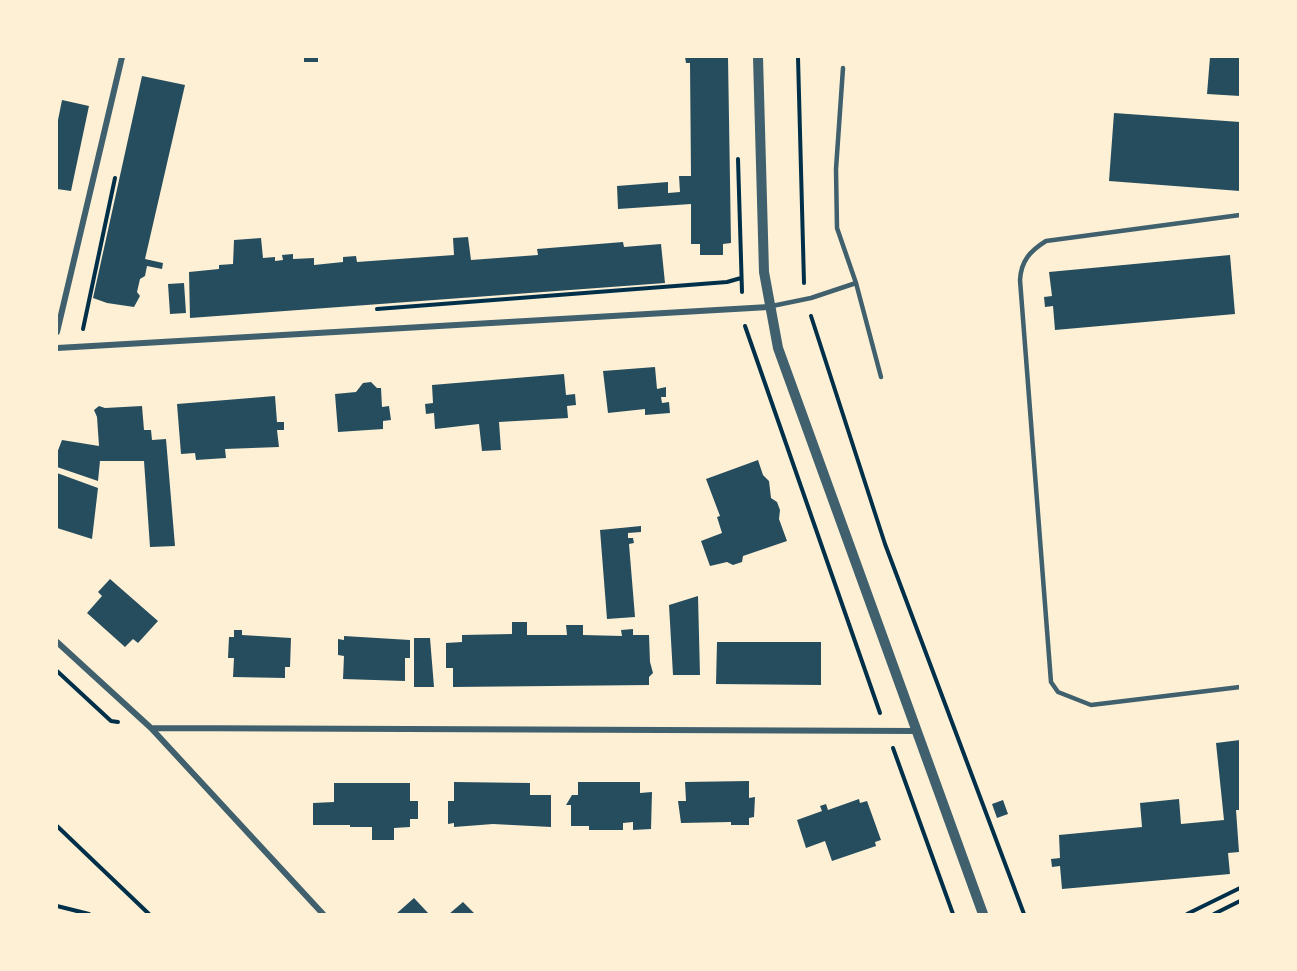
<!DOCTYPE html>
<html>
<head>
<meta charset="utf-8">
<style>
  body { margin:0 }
  #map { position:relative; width:1297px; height:971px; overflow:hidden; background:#fdf0d5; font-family:"DejaVu Sans",sans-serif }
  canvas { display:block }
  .frame { position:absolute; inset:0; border:58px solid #fdf0d5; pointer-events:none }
</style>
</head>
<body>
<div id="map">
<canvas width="1297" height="971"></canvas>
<div class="frame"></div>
</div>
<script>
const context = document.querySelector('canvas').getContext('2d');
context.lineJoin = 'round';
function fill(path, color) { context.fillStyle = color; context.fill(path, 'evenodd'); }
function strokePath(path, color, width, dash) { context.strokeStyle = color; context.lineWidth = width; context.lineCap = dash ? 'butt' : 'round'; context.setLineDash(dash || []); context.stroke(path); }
fill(new Path2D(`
  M 304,57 L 318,57 L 318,62 L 304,62 Z
  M 685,57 L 728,57 L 731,243 L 723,244 L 723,255 L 700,255 L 700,244 L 691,244 L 691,204 L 618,209 L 617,186 L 668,182 L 668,193 L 680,192 L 679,176 L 691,176 L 690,63 L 686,63 Z
  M 1210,57 L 1240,57 L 1240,96 L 1207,94 Z
  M 142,76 L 185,85 L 145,259 L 163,263 L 162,269 L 147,266 L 145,276 L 140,279 L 137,292 L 140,296 L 134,307 L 107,303 L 93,298 Z
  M 62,100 L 89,106 L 71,191 L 57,189 L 57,125 Z
  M 1114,113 L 1240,122 L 1240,191 L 1109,181 Z
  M 468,237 L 471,260 L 538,255 L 537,249 L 623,242 L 624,247 L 661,244 L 665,283 L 190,318 L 189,272 L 219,269 L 219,265 L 233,264 L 234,240 L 261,238 L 263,258 L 275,257 L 275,261 L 283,260 L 282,255 L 293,254 L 293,259 L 314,258 L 314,265 L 343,262 L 343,257 L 356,256 L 357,262 L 454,255 L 453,238 Z
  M 1230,255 L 1235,314 L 1055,330 L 1053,306 L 1045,307 L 1044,297 L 1052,296 L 1049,272 Z
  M 184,283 L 186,313 L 170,314 L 168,284 Z
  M 655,367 L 657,389 L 666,387 L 666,397 L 661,397 L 662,403 L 669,402 L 670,413 L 645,415 L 645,409 L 608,413 L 603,371 Z
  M 564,374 L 566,395 L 575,394 L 576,405 L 567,406 L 568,418 L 499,422 L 501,450 L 482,451 L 479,424 L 435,429 L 434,413 L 426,414 L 425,404 L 433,403 L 432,385 Z
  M 371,382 L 377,388 L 381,388 L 382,407 L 389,406 L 391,420 L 383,421 L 383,429 L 338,432 L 335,394 L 356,392 L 363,383 Z
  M 275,396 L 277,422 L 284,422 L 284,430 L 277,430 L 279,447 L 225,449 L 226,458 L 196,460 L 195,453 L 181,454 L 177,404 Z
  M 99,406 L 105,408 L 142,406 L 144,430 L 151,430 L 152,440 L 166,439 L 175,546 L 150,547 L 144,461 L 100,461 L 98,481 L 57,467 L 57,453 L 62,440 L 99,446 L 97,417 L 94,410 Z
  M 758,460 L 763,475 L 769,481 L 771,498 L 777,502 L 780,510 L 779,519 L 787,541 L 743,556 L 742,562 L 733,565 L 727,562 L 710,566 L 701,541 L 722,533 L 717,517 L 720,516 L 706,479 Z
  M 57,473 L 98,488 L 92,539 L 57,528 Z
  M 641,526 L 641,532 L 628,533 L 628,538 L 633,538 L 634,543 L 629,544 L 635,617 L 607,619 L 600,530 Z
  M 110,579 L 158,621 L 138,643 L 133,639 L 125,647 L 87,613 L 102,596 L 98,592 Z
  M 698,596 L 700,675 L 673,675 L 669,605 Z
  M 512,622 L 527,622 L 527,635 L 567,635 L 566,625 L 583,625 L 583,635 L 622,636 L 621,630 L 633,629 L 633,635 L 649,635 L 650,662 L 653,673 L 649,677 L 649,685 L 453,687 L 453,668 L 446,668 L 446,643 L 462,642 L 462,635 L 512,634 Z
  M 234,630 L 242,630 L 242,635 L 291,638 L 290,667 L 285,667 L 285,678 L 233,677 L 234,658 L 228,658 L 229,637 L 234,637 Z
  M 344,636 L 410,640 L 410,658 L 405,658 L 405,681 L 343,679 L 344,656 L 338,655 L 338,639 L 344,640 Z
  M 414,638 L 430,638 L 434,687 L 414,687 Z
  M 717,642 L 821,642 L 821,685 L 716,684 Z
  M 1240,740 L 1240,810 L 1236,810 L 1239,852 L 1228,853 L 1230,874 L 1062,889 L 1060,866 L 1052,867 L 1051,859 L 1060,858 L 1059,835 L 1142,827 L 1140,803 L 1179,799 L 1181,824 L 1224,820 L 1216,743 Z
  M 749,781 L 749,798 L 755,797 L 754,817 L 749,818 L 749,825 L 731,825 L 731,822 L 681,823 L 678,801 L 686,801 L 685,782 Z
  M 454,782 L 530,783 L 530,795 L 551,795 L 551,827 L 493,824 L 454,827 L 454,823 L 448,824 L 448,801 L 454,801 Z
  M 578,782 L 640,782 L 640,793 L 652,792 L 651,829 L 633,830 L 633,822 L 623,823 L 623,830 L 589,830 L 589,826 L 571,826 L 571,805 L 566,805 L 572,795 L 578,795 Z
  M 334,783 L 410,783 L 410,801 L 418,801 L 418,819 L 410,819 L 410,827 L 394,828 L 394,840 L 372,840 L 372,827 L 350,827 L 350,825 L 313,825 L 313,803 L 334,802 Z
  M 859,799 L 860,803 L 867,801 L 881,840 L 875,842 L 876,846 L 832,861 L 825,841 L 806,848 L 797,820 L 822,811 L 820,806 L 826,804 L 828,810 Z
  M 1003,800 L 1008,814 L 997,818 L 992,804 Z
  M 414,898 L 429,914 L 396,914 Z
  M 463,902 L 475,914 L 449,914 Z`), '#264d5e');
strokePath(new Path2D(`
  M 798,57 L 804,283
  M 738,159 L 742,292
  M 377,309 L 727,282 L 741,278
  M 811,316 L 885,544 L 1024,914
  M 745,326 L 880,713
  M 83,329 L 115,178
  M 57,671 L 111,721 L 118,722
  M 893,748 L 953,914
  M 57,826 L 149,914
  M 57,906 L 89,914
  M 1187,914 L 1240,888
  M 1214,914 L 1240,901`), '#003049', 4);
strokePath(new Path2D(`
  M 843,68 L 836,169 L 837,228 L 856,283 L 881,377
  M 1240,215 L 1046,241 C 1030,251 1021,261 1020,280 L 1051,682 L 1058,692 L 1091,705 L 1240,687
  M 772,306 L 811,298 L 856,283`), '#3f606c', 4.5);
strokePath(new Path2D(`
  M 57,332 L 122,57
  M 57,348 L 769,307
  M 57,642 L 151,728 L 323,914
  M 151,728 L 917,731`), '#3f606c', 6);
strokePath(new Path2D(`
  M 758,57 L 764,272 L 778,348 L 983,914`), '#3f606c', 10);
</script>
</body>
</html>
